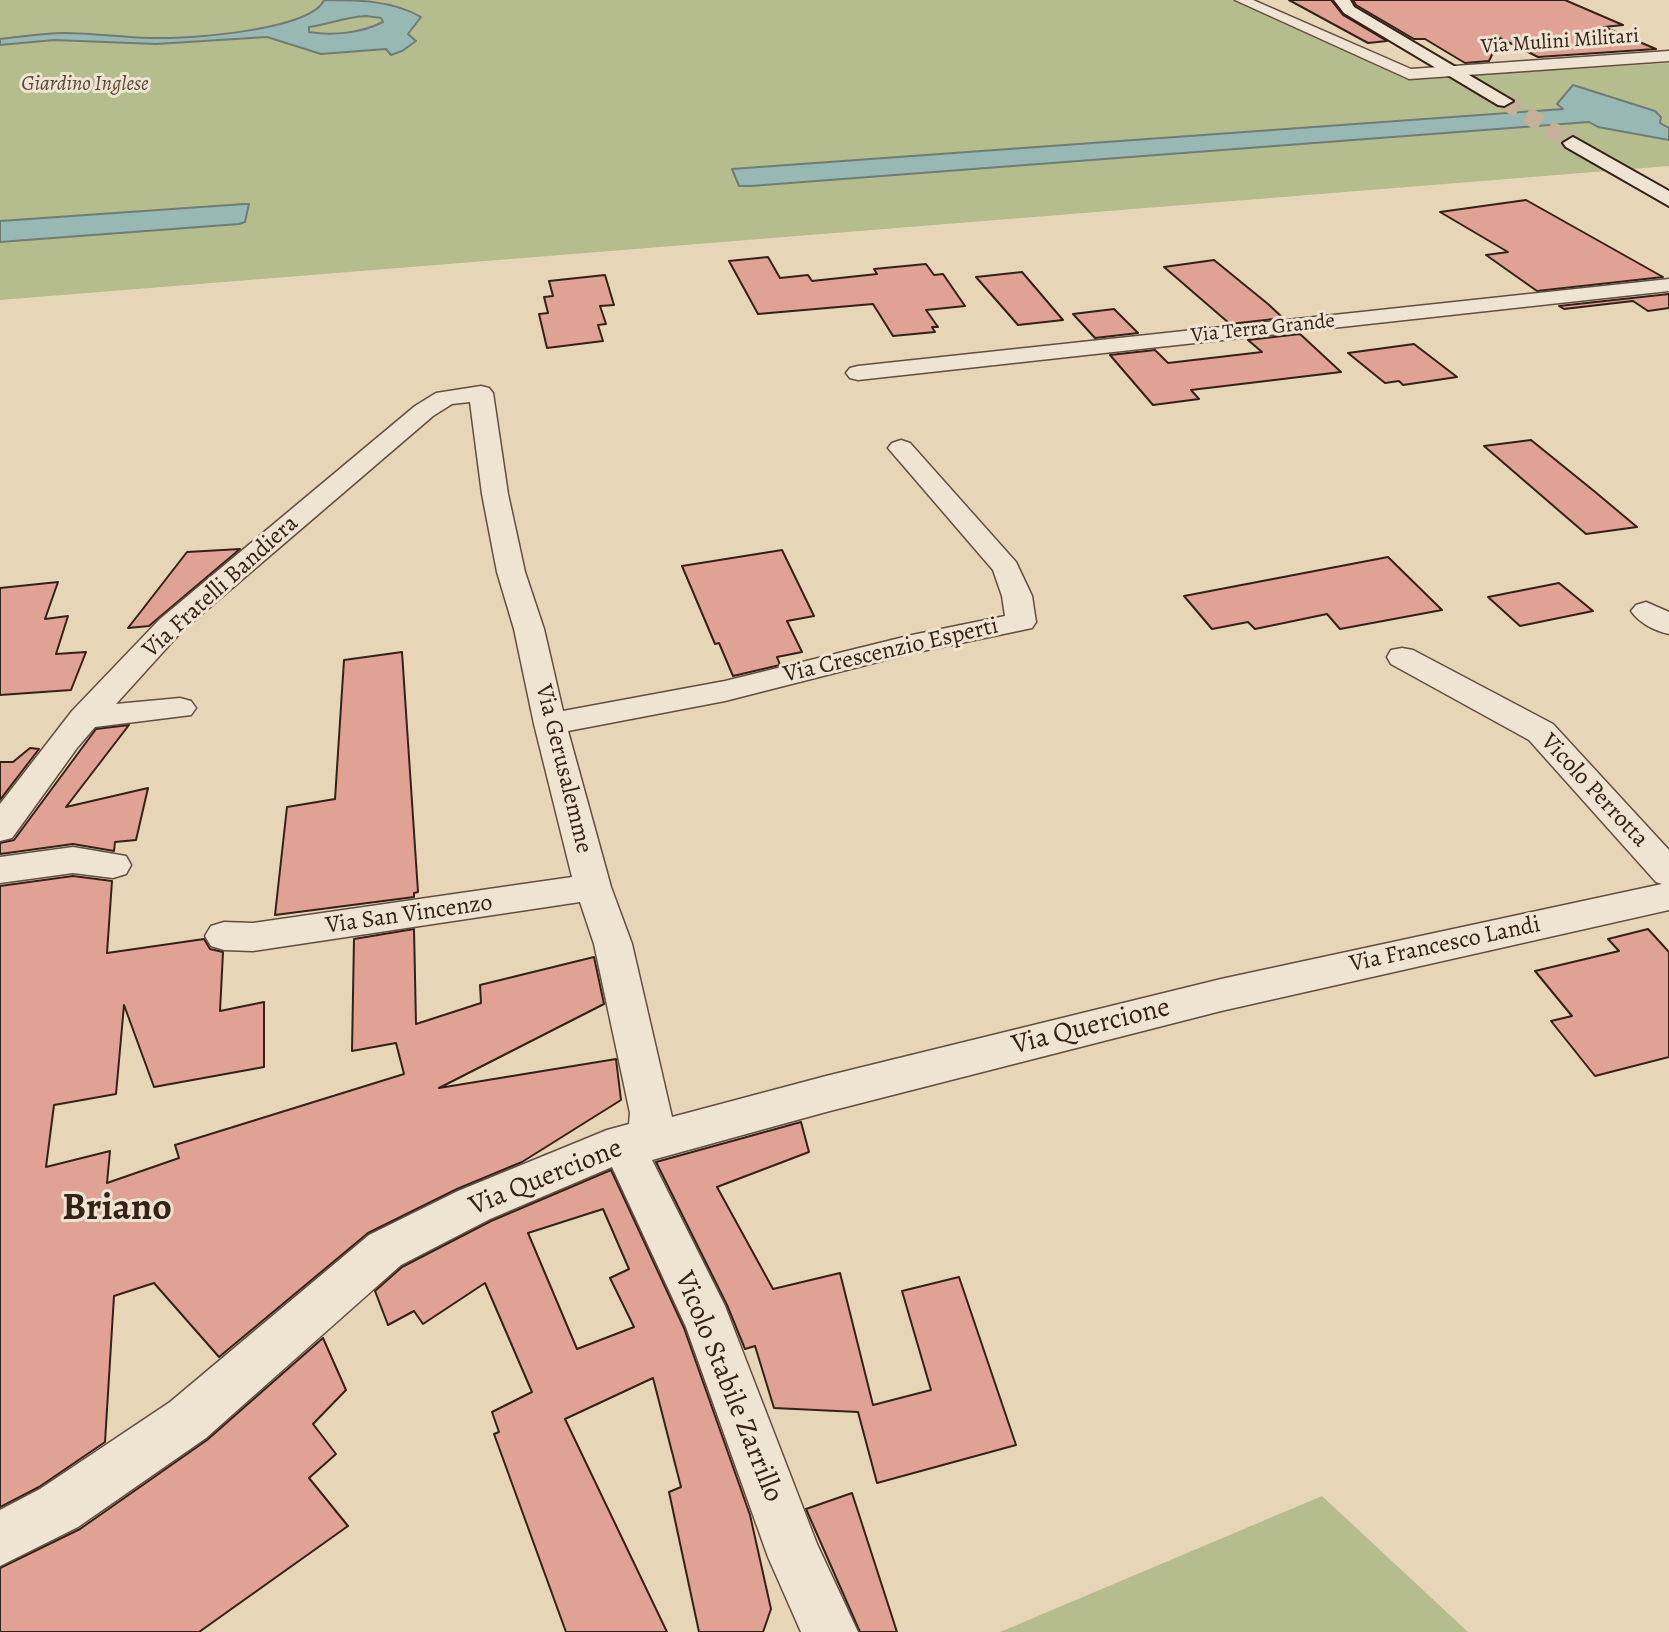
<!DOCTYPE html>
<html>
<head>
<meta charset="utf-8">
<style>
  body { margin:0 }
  canvas { display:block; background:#e7d5b8 }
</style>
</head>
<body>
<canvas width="1669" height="1632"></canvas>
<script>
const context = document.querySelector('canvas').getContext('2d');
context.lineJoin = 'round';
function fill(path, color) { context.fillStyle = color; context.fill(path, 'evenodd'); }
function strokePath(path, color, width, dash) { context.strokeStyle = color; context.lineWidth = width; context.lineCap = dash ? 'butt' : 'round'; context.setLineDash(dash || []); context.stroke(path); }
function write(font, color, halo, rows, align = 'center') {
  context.font = font + ' Alegreya,serif'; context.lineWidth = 6; context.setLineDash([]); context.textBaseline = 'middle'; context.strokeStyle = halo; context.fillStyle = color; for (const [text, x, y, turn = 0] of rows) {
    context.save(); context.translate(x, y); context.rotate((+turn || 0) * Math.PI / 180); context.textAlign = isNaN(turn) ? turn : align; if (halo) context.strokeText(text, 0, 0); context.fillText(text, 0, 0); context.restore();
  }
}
fill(new Path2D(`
  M 0,0 L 1237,0 L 1405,79 L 1669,63 L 1669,166 L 0,300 Z
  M 1322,1496 L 1468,1632 L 1000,1632 Z`), '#b5bd8f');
const water = new Path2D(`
  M 324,0 C 357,0 392,0 421,17 L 408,34 L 416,41 L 402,51 L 391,55 L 386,49 L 321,54 L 267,37 L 156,44 L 54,40 L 0,45 L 0,39 C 21,37 43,33 64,33 C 95,33 125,38 156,38 C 189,39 311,30 324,0 ZM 366,16 L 381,18 L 383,22 C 361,33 333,36 309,32 L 309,27 C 329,24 346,17 366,16 Z
  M 1573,85 L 1655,111 L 1661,117 L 1660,123 L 1669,128 L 1669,140 L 1598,127 L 1589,122 L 751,186 L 739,186 L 732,169 L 1563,109 L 1557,104 Z
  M 244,204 L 249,204 L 245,222 L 239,224 L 0,242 L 0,221 Z`);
fill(water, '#97b8b3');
strokePath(water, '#707c74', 2);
const building = new Path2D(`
  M 1289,0 L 1331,0 L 1343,15 L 1387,41 L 1368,43 Z
  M 1353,0 L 1565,0 L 1623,25 L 1604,27 L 1656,49 L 1538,57 L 1500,38 L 1489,61 L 1465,63 L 1425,39 L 1414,39 L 1356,5 Z
  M 1526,200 L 1663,277 L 1537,291 L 1486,255 L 1508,252 L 1440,212 Z
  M 768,257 L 780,278 L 808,275 L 812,281 L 877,274 L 874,269 L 926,264 L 934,275 L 943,274 L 965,306 L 926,310 L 938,327 L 932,327 L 935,332 L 893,336 L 873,304 L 758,314 L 729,261 Z
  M 1214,260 L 1268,304 L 1283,318 L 1230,324 L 1164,267 Z
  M 1022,272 L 1063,320 L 1018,325 L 976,277 Z
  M 605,275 L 614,305 L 600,306 L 606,324 L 598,325 L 603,341 L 547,348 L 539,314 L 548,313 L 544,297 L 553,296 L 549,281 Z
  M 1669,294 L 1669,308 L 1648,311 L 1633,301 L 1564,309 L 1559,306 Z
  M 1114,309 L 1138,333 L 1095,338 L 1073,314 Z
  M 1300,334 L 1341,372 L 1191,390 L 1199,399 L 1153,405 L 1110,355 L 1155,350 L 1168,363 L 1262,352 L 1248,340 Z
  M 1414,344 L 1457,377 L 1403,385 L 1399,381 L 1385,383 L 1348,353 Z
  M 1531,440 L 1594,491 L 1637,527 L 1586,534 L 1484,446 Z
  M 240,549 L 149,626 L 128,628 L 187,552 Z
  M 782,550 L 814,616 L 787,621 L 802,652 L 777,657 L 780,665 L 733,676 L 719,643 L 715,644 L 682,566 Z
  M 1388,557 L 1442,610 L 1340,629 L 1327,614 L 1255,629 L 1248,622 L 1212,629 L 1184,596 Z
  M 58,582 L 45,619 L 68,616 L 56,654 L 86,652 L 71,690 L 0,695 L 0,588 Z
  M 1559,583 L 1593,611 L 1520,626 L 1488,597 Z
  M 402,652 L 418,892 L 414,893 L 414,897 L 275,915 L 287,807 L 335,799 L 344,660 Z
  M 129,725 L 66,807 L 148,788 L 136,840 L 115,842 L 114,851 L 73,844 L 0,854 L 0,843 L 14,840 L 96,729 Z
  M 30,748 L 39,749 L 0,800 L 0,762 L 13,762 Z
  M 73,876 L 112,881 L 107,953 L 204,939 L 210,949 L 223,952 L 220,1011 L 264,1002 L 264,1067 L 154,1087 L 124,1005 L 116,1094 L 54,1105 L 46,1167 L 110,1151 L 107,1183 L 179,1158 L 175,1145 L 404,1074 L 396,1043 L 352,1051 L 354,939 L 414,929 L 416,1024 L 481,1003 L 480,985 L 594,957 L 604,1004 L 439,1088 L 616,1059 L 621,1100 L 522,1162 L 457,1189 L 368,1233 L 219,1357 L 154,1283 L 114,1296 L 105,1442 L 39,1487 L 0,1507 L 0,886 Z
  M 1648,929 L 1669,952 L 1669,1057 L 1595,1076 L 1551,1021 L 1572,1016 L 1535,971 L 1619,951 L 1608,939 Z
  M 801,1122 L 809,1152 L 717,1187 L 773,1289 L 840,1273 L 873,1405 L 931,1390 L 902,1291 L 959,1277 L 1016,1445 L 877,1483 L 858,1412 L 774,1408 L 755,1346 L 745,1349 L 727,1305 L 656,1162 Z
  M 611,1170 L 684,1328 L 750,1515 L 771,1609 L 763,1632 L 699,1632 L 669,1492 L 681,1487 L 653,1378 L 565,1419 L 667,1632 L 566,1632 L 494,1434 L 499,1432 L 492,1412 L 532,1392 L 485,1283 L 423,1324 L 414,1311 L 388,1325 L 375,1291 L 402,1267 L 491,1221 ZM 603,1209 L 629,1269 L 610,1278 L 634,1327 L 577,1349 L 528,1233 Z
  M 323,1338 L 346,1390 L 313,1424 L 336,1454 L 309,1478 L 348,1526 L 199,1632 L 0,1632 L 0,1568 L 80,1529 L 207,1440 Z
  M 852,1493 L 897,1632 L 860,1632 L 806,1509 Z`);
fill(building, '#dfa295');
strokePath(building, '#352116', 2);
strokePath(new Path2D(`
  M 1504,101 L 1568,140`), '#c3b198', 17, [17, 9]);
strokePath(new Path2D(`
  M 1565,138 L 1573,143`), '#c3b198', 22, [22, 10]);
const street = new Path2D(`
  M 1235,0 L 1253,0 L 1411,69 L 1669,51 L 1669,61 L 1409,79 Z
  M 1669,279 L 1669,291 L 858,380 L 850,378 L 846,373 L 850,368 L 858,366 Z
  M 481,386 L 489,388 L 493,393 L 508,494 L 525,572 L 544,629 L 563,711 L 725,681 L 912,635 L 1005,616 L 1002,596 L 993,570 L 888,448 L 892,443 L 901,440 L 910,443 L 1016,562 L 1032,596 L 1036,622 L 1032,628 L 913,653 L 725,701 L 568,731 L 611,887 L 632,944 L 672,1117 L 826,1076 L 1221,979 L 1662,884 L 1656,882 L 1529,740 L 1391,664 L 1387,657 L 1391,650 L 1402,648 L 1413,650 L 1553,724 L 1669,850 L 1669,910 L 1221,1011 L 826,1112 L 652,1160 L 725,1306 L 817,1544 L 858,1632 L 801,1632 L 768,1557 L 686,1327 L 612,1167 L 490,1219 L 401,1265 L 206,1438 L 78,1527 L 0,1566 L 0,1510 L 40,1489 L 170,1402 L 369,1235 L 458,1191 L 607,1130 L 629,1124 L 630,1113 L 594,944 L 580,902 L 253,951 L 224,950 L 211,946 L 205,936 L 211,926 L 224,922 L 253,923 L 572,877 L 534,724 L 514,629 L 497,572 L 482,494 L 470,402 L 452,404 L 433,416 L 182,631 L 116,704 L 180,698 L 191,701 L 196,708 L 191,715 L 95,727 L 77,748 L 12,838 L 0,841 L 0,804 L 72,711 L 160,619 L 415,406 L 436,393 Z
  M 1646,602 L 1669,612 L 1669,634 C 1655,631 1639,623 1631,611 L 1636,605 Z
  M 73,847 L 126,856 L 131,865 L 126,874 L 113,878 L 73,873 L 0,883 L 0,857 Z`);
const secondary = new Path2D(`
  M 1334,0 L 1350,0 L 1354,7 L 1513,101 L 1504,106 L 1498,105 L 1344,13 Z
  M 1573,137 L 1669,191 L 1669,206 L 1566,147 L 1563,143 Z`);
strokePath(street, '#624e3e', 3);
strokePath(secondary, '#352116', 4);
fill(street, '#efe4d1');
fill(secondary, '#efe4d1');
write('21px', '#352116', '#efe4d1', [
  ["Via Mulini Militari",1560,42,-4],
  ["Via Terra Grande",1263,329,-6]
]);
write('italic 21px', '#554834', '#efe4d1', [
  ["Giardino Inglese",85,85]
]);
write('24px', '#352116', '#efe4d1', [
  ["Via Fratelli Bandiera",221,587,-42],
  ["Via Crescenzio Esperti",891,651,-13],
  ["Via Gerusalemme",563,769,76],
  ["Vicolo Perrotta",1594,791,47],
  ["Via San Vincenzo",409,915,-8],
  ["Via Francesco Landi",1445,945,-12]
]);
write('28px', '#352116', '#efe4d1', [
  ["Via Quercione",1091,1027,-14],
  ["Via Quercione",546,1178,-22],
  ["Vicolo Stabile Zarrillo",728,1387,68]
]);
write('bold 38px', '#352116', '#efe4d1', [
  ["Briano",117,1210]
]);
</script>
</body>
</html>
